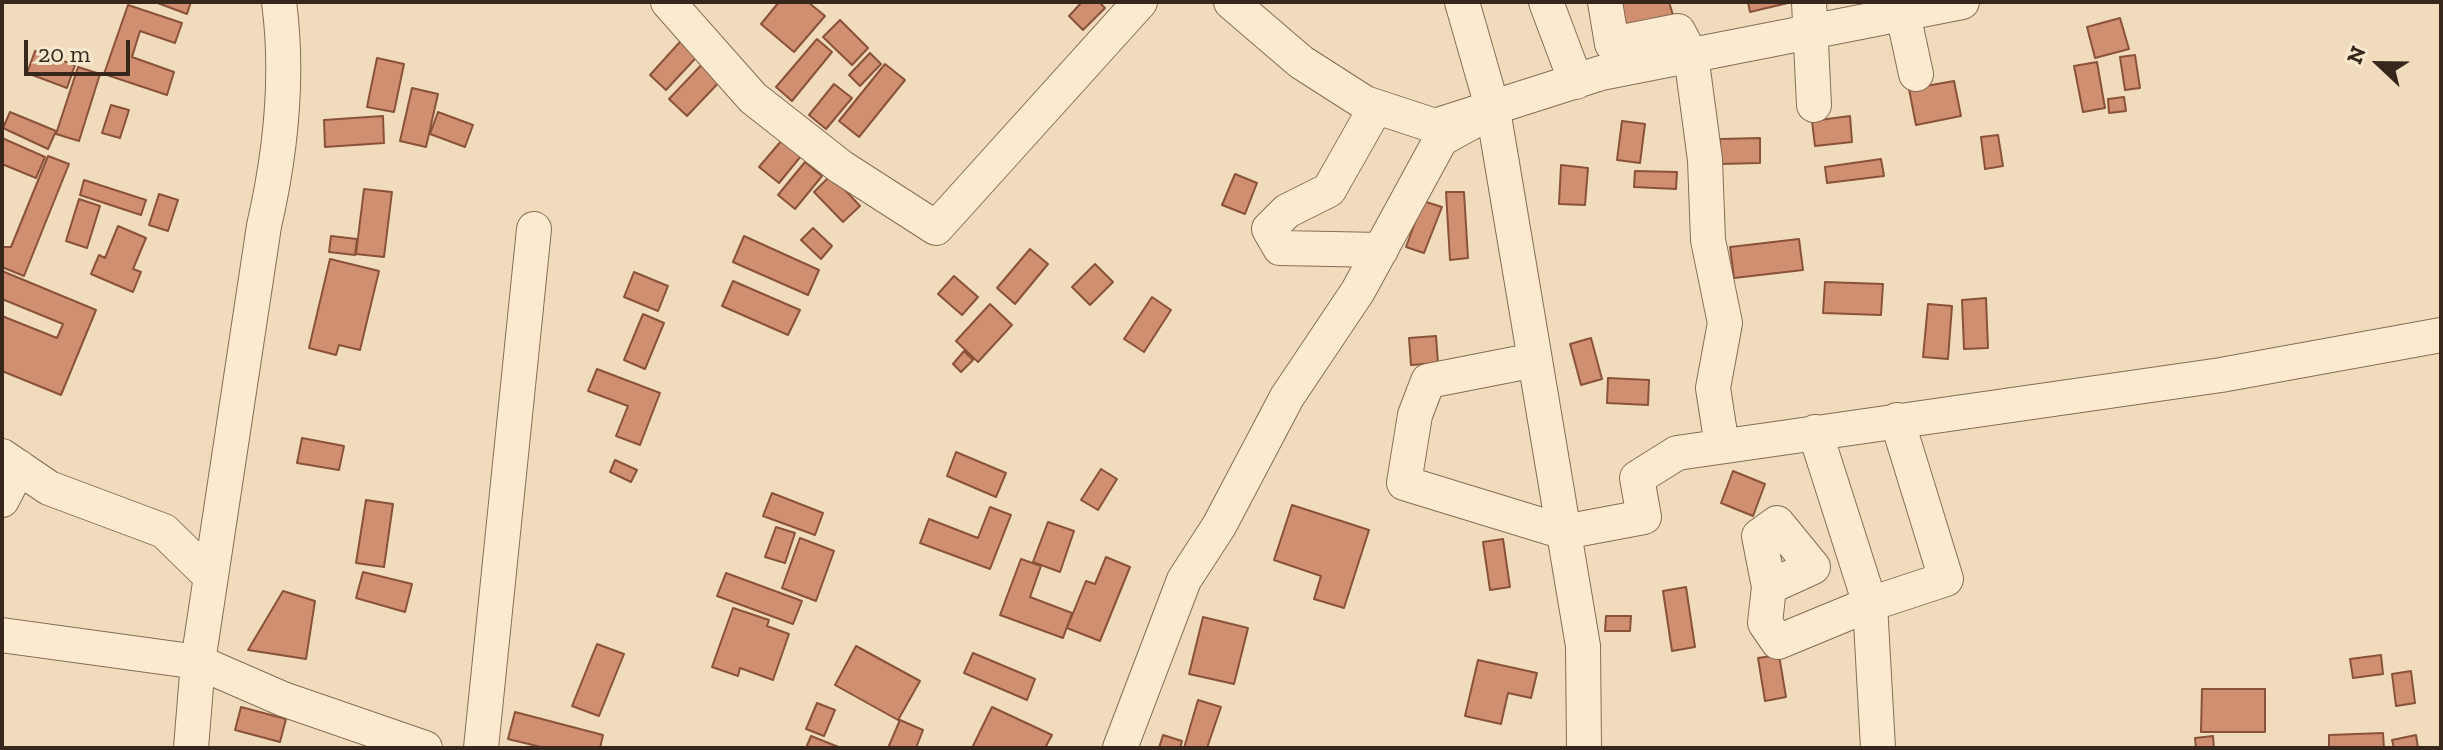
<!DOCTYPE html>
<html>
<head>
<meta charset="utf-8">
<style>
  body { margin:0 }
  #map { position:relative; width:2443px; height:750px; overflow:hidden; background:#f0dcbc; font-family:"Zilla Slab",serif }
  canvas { display:block }
  .frame { position:absolute; inset:0; border:4px solid #37261b; pointer-events:none }
  .north { position:absolute; left:2339px; top:24px; width:80px; height:80px; -webkit-text-stroke:6px #f7e7cc; paint-order:stroke; rotate:292deg; font-size:22px; font-weight:700; line-height:32px; text-align:center; color:#37261b }
  .north::after { content:''; display:block; margin:auto; width:28px; height:36px; background:#37261b; clip-path:polygon(50% 0,100% 100%,50% 72%,0 100%) }
  .scale { position:absolute; left:24px; top:40px; width:106px; height:36px; box-sizing:border-box; border:4px solid #37261b; border-top:0; padding-left:10px; font-size:24px; line-height:28px; white-space:nowrap; color:#37261b; -webkit-text-stroke:6px #f7e7cc; paint-order:stroke }
</style>
</head>
<body>
<div id="map">
<canvas width="2443" height="750"></canvas>
<div class="frame"></div>
<div class="north">N</div>
<div class="scale">20 m</div>
</div>
<script>
const context = document.querySelector('canvas').getContext('2d');
context.lineJoin = 'round';
function fill(path, color) { context.fillStyle = color; context.fill(path, 'evenodd'); }
function strokePath(path, color, width, dash) { context.strokeStyle = color; context.lineWidth = width; context.lineCap = dash ? 'butt' : 'round'; context.setLineDash(dash || []); context.stroke(path); }
const building = new Path2D(`
  M 155,2 L 191,2 L 187,14 Z
  M 779,2 L 808,2 L 825,16 L 794,52 L 761,24 Z
  M 1082,2 L 1099,2 L 1105,8 L 1083,30 L 1069,16 Z
  M 1619,2 L 1669,2 L 1673,15 L 1627,32 Z
  M 1748,2 L 1792,2 L 1750,12 Z
  M 128,5 L 182,23 L 175,43 L 140,31 L 132,57 L 174,72 L 167,95 L 104,74 Z
  M 2120,18 L 2129,49 L 2095,58 L 2087,27 Z
  M 840,20 L 868,48 L 852,65 L 823,37 Z
  M 688,33 L 704,49 L 666,90 L 650,75 Z
  M 817,39 L 832,52 L 792,101 L 776,87 Z
  M 35,51 L 75,65 L 67,88 L 27,73 Z
  M 870,53 L 881,64 L 860,86 L 849,75 Z
  M 2135,55 L 2140,88 L 2125,90 L 2120,57 Z
  M 377,58 L 404,64 L 394,112 L 367,107 Z
  M 707,59 L 725,76 L 687,116 L 669,99 Z
  M 2097,62 L 2105,108 L 2083,112 L 2074,66 Z
  M 885,64 L 905,80 L 859,137 L 839,121 Z
  M 78,67 L 100,74 L 79,141 L 56,134 Z
  M 1954,81 L 1961,116 L 1916,125 L 1909,89 Z
  M 834,84 L 852,98 L 826,129 L 809,115 Z
  M 412,88 L 438,94 L 426,147 L 400,141 Z
  M 2124,97 L 2126,111 L 2109,113 L 2108,99 Z
  M 111,105 L 129,110 L 120,138 L 102,133 Z
  M 10,112 L 56,131 L 48,149 L 3,128 Z
  M 438,112 L 473,125 L 465,147 L 430,134 Z
  M 383,116 L 384,143 L 325,147 L 324,120 Z
  M 1850,116 L 1852,142 L 1815,146 L 1812,121 Z
  M 1622,121 L 1645,124 L 1640,163 L 1617,160 Z
  M 1998,135 L 2003,166 L 1985,169 L 1981,137 Z
  M 2,138 L 45,157 L 36,178 L 2,164 Z
  M 1760,138 L 1760,163 L 1720,164 L 1720,139 Z
  M 782,140 L 801,156 L 779,183 L 759,167 Z
  M 48,156 L 69,164 L 24,276 L 2,267 L 2,247 L 11,247 Z
  M 1881,159 L 1884,176 L 1827,183 L 1825,167 Z
  M 805,162 L 822,176 L 795,209 L 778,195 Z
  M 1561,165 L 1588,168 L 1585,205 L 1559,204 Z
  M 1635,171 L 1677,172 L 1676,189 L 1634,187 Z
  M 1235,174 L 1257,183 L 1245,214 L 1222,205 Z
  M 831,175 L 860,206 L 843,222 L 814,192 Z
  M 84,180 L 146,200 L 141,215 L 80,195 Z
  M 364,189 L 392,192 L 384,257 L 356,254 Z
  M 1446,192 L 1464,192 L 1468,258 L 1450,260 Z
  M 159,194 L 178,200 L 168,231 L 149,225 Z
  M 79,199 L 100,206 L 87,248 L 66,241 Z
  M 1423,201 L 1442,207 L 1424,253 L 1406,247 Z
  M 118,226 L 146,238 L 133,269 L 141,272 L 133,292 L 91,274 L 99,255 L 105,258 Z
  M 813,228 L 832,246 L 821,259 L 801,240 Z
  M 331,236 L 357,239 L 355,255 L 329,252 Z
  M 744,236 L 819,270 L 808,295 L 733,262 Z
  M 1799,239 L 1803,270 L 1734,278 L 1730,247 Z
  M 1030,249 L 1048,264 L 1015,304 L 997,288 Z
  M 330,259 L 379,271 L 360,350 L 339,345 L 336,355 L 309,348 Z
  M 1095,264 L 1113,282 L 1090,305 L 1072,287 Z
  M 2,271 L 96,310 L 61,395 L 2,371 L 2,316 L 57,338 L 63,324 L 2,299 Z
  M 634,272 L 668,286 L 658,311 L 624,297 Z
  M 954,276 L 978,297 L 962,315 L 938,294 Z
  M 733,281 L 800,310 L 788,335 L 722,306 Z
  M 1825,282 L 1883,284 L 1881,315 L 1823,313 Z
  M 1152,297 L 1171,310 L 1144,352 L 1124,339 Z
  M 1986,298 L 1988,348 L 1964,349 L 1962,300 Z
  M 990,304 L 1012,325 L 978,362 L 956,341 Z
  M 1928,304 L 1952,306 L 1948,359 L 1923,357 Z
  M 643,314 L 664,323 L 645,369 L 624,360 Z
  M 1436,336 L 1438,363 L 1411,365 L 1409,338 Z
  M 1591,338 L 1602,379 L 1581,385 L 1570,344 Z
  M 964,351 L 973,360 L 961,372 L 953,364 Z
  M 597,369 L 660,393 L 640,445 L 616,436 L 628,406 L 588,391 Z
  M 1608,378 L 1649,380 L 1648,405 L 1607,403 Z
  M 302,438 L 344,446 L 339,470 L 297,463 Z
  M 956,452 L 1006,473 L 996,497 L 947,476 Z
  M 615,460 L 637,470 L 631,482 L 610,472 Z
  M 1101,469 L 1117,479 L 1098,510 L 1081,500 Z
  M 1733,471 L 1765,484 L 1753,516 L 1721,503 Z
  M 772,493 L 823,513 L 815,535 L 763,516 Z
  M 366,500 L 393,504 L 384,567 L 356,563 Z
  M 1292,505 L 1369,530 L 1344,608 L 1314,599 L 1321,576 L 1274,560 Z
  M 990,507 L 1011,515 L 990,569 L 920,543 L 929,519 L 978,538 Z
  M 1048,522 L 1074,531 L 1060,572 L 1033,562 Z
  M 776,527 L 795,533 L 785,563 L 765,557 Z
  M 800,538 L 834,551 L 816,601 L 782,588 Z
  M 1503,539 L 1510,587 L 1490,590 L 1483,542 Z
  M 1106,557 L 1130,567 L 1100,641 L 1067,628 L 1086,581 L 1095,584 Z
  M 1021,559 L 1041,566 L 1030,597 L 1072,613 L 1063,638 L 1000,615 Z
  M 363,572 L 412,584 L 405,612 L 356,598 Z
  M 726,573 L 802,601 L 793,624 L 717,596 Z
  M 1686,587 L 1695,647 L 1672,651 L 1663,591 Z
  M 283,591 L 315,601 L 306,659 L 248,650 Z
  M 733,608 L 769,620 L 767,626 L 789,634 L 773,680 L 740,668 L 738,676 L 712,667 Z
  M 1606,616 L 1631,616 L 1630,631 L 1605,631 Z
  M 1203,617 L 1248,628 L 1234,684 L 1189,674 Z
  M 597,644 L 624,654 L 599,716 L 572,706 Z
  M 856,646 L 920,681 L 898,720 L 835,685 Z
  M 973,653 L 1035,679 L 1027,700 L 964,673 Z
  M 1779,655 L 1786,697 L 1765,701 L 1758,658 Z
  M 2381,655 L 2383,674 L 2353,678 L 2350,659 Z
  M 1478,660 L 1537,673 L 1531,698 L 1508,693 L 1501,724 L 1465,716 Z
  M 2411,671 L 2415,703 L 2396,706 L 2392,674 Z
  M 2202,689 L 2265,689 L 2265,732 L 2201,732 Z
  M 1198,700 L 1221,707 L 1207,748 L 1184,748 Z
  M 817,703 L 835,710 L 824,736 L 806,729 Z
  M 241,707 L 286,719 L 280,742 L 235,730 Z
  M 992,707 L 1052,735 L 1045,748 L 972,748 Z
  M 515,712 L 603,735 L 600,748 L 545,748 L 508,739 Z
  M 900,720 L 923,730 L 916,748 L 888,748 Z
  M 2383,733 L 2384,748 L 2329,748 L 2329,735 Z
  M 1163,735 L 1182,741 L 1180,748 L 1159,748 Z
  M 2416,735 L 2418,748 L 2394,748 L 2392,740 Z
  M 811,736 L 841,748 L 806,748 Z
  M 2213,736 L 2214,748 L 2196,748 L 2195,738 Z`);
fill(building, '#d08f70');
strokePath(building, '#895239', 2);
const street = new Path2D(`
  M 668,2 L 753,98 L 841,167 L 936,228 L 1140,2
  M 1231,2 L 1301,62 L 1365,103 L 1435,126 L 1601,73 L 1962,2
  M 1462,2 L 1493,110 L 1583,646 L 1584,748
  M 1546,2 L 1576,82
  M 1605,2 L 1612,44 L 1678,31 L 1691,55 L 1705,160 L 1708,240 L 1725,323 L 1713,388 L 1722,446
  M 1809,2 L 1814,105
  M 1903,14 L 1916,74
  M 1376,107 L 1329,190 L 1287,211 L 1269,229 L 1280,248 L 1381,250
  M 1535,360 L 1428,381 L 1415,415 L 1404,483 L 1564,532 L 1644,517 L 1637,478 L 1677,453 L 2221,375 L 2441,335
  M 2,456 L 49,488 L 164,531 L 211,577
  M 2,500 L 19,467
  M 1769,587 L 1813,567 L 1777,523 L 1759,536 L 1769,587 L 1765,623 L 1778,642 L 1870,604 L 1815,432
  M 2,635 L 198,662 L 283,699 L 425,748
  M 191,748 L 198,662 L 264,226 C 281,152 289,77 279,2
  M 481,748 L 534,229
  M 1120,748 L 1184,580 L 1219,526 L 1287,397 L 1358,291 L 1441,139 L 1472,122
  M 1878,748 L 1870,604 L 1946,579 L 1897,420`);
strokePath(street, '#886c55', 36);
strokePath(street, '#fbead0', 34);
</script>
</body>
</html>
